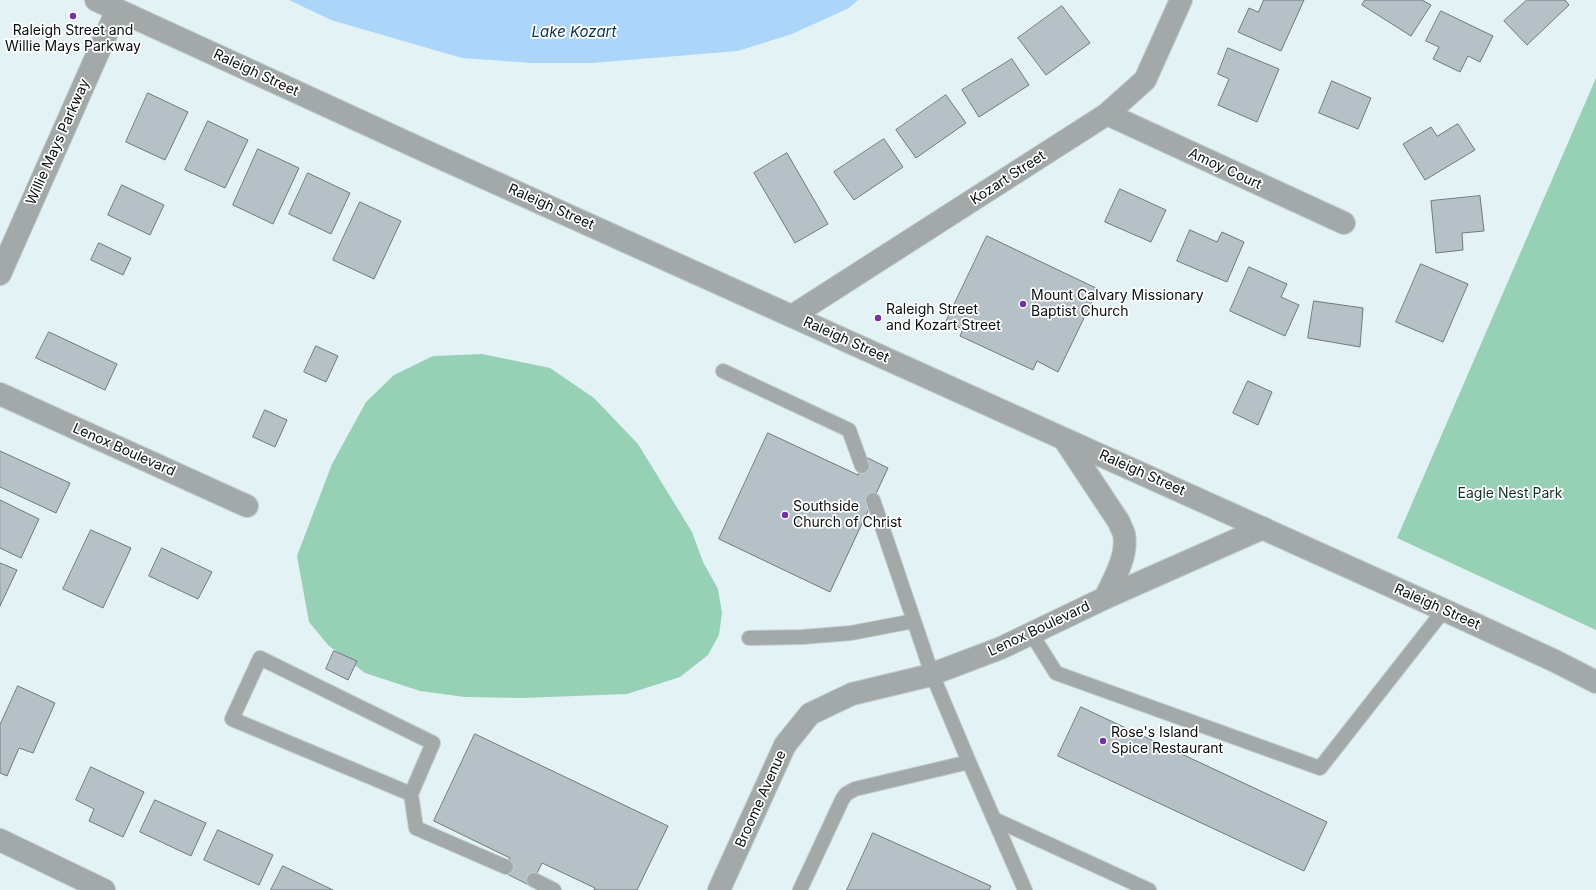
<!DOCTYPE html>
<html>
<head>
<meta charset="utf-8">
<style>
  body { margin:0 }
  canvas { display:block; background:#e3f2f4 }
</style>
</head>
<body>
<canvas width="1596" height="890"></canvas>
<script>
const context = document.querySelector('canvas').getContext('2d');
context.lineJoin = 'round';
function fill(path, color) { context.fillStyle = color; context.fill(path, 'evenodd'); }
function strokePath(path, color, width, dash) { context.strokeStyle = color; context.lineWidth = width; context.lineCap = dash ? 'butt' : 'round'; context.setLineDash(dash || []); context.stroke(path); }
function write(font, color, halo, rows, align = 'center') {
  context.font = font + ' Inter,sans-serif'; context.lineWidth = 3.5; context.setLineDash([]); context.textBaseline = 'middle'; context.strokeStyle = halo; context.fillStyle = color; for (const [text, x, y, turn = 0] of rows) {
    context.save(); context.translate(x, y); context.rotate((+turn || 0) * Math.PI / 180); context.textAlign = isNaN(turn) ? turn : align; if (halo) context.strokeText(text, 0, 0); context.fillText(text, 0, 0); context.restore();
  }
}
fill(new Path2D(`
  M 1596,78 L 1596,630 L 1397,538 Z
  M 482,354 L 550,368 L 594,398 L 638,444 L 692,532 L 703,562 L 718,589 L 722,613 L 719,635 L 708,655 L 680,677 L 627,694 L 522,698 L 465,697 L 420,691 L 365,673 L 328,645 L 309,622 L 297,556 L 332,464 L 366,402 L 394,375 L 433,356 Z`), '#96d1b6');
fill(new Path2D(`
  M 289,0 L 858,0 L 849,8 L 792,34 L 738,51 L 592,63 L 532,63 L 462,58 L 331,20 Z`), '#acd5fa');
const building = new Path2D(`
  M 1264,0 L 1304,0 L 1281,51 L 1238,32 L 1249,8 L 1258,12 Z
  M 1365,0 L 1422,0 L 1431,5 L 1411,36 L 1362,5 Z
  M 1527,0 L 1565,0 L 1569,5 L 1527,45 L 1504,21 Z
  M 1062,6 L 1090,43 L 1046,75 L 1018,38 Z
  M 1441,11 L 1493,36 L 1480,62 L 1468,56 L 1460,72 L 1433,59 L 1439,47 L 1426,41 Z
  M 1228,48 L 1279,69 L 1257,122 L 1218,105 L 1229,79 L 1218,74 Z
  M 1012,59 L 1029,85 L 979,117 L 962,90 Z
  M 1332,81 L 1371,98 L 1358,129 L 1319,113 Z
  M 148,93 L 188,112 L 165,160 L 126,142 Z
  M 946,95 L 966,123 L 916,158 L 896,130 Z
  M 208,121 L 248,140 L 225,188 L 185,170 Z
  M 1458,124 L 1475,150 L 1425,180 L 1403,144 L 1431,127 L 1437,136 Z
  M 884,139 L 903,167 L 854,200 L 834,172 Z
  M 258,149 L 299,168 L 273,224 L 233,205 Z
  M 787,153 L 828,224 L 795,243 L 754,173 Z
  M 308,173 L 350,193 L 331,234 L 289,214 Z
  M 122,185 L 164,205 L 150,235 L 108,215 Z
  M 1120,189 L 1166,210 L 1151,242 L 1105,222 Z
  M 1480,196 L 1484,231 L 1462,233 L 1463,250 L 1436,253 L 1431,201 Z
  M 360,202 L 401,221 L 374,279 L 333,260 Z
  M 1190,230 L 1217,242 L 1222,232 L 1244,242 L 1227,282 L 1177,261 Z
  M 987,236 L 1098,289 L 1058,372 L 1037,361 L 1033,370 L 960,336 L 963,329 L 946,322 Z
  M 99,243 L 131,258 L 123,275 L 91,260 Z
  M 1421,264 L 1468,284 L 1443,342 L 1396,322 Z
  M 1249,267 L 1287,284 L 1281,297 L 1299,305 L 1285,336 L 1230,311 Z
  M 1314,301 L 1363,308 L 1360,347 L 1308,338 Z
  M 49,332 L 117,364 L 105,390 L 36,358 Z
  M 316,346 L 338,356 L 326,382 L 304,372 Z
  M 1248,381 L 1272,392 L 1258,425 L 1233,413 Z
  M 265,410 L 287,420 L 275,447 L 253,437 Z
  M 768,433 L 858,475 L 866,457 L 888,468 L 830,592 L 719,539 Z
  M 0,451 L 70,483 L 56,513 L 0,487 Z
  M 0,500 L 39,519 L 21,558 L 0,548 Z
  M 91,530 L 131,548 L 103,608 L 63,589 Z
  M 162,548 L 212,572 L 198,599 L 149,576 Z
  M 0,563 L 17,570 L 0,606 Z
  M 334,651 L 357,661 L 348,680 L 326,669 Z
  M 18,686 L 55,703 L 33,753 L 19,748 L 7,776 L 0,773 L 0,725 Z
  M 1081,707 L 1327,822 L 1304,871 L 1058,756 Z
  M 475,734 L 668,826 L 637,890 L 594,890 L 595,888 L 542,863 L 531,886 L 503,872 L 510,858 L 434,821 Z
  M 91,767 L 144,792 L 123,837 L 89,821 L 94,809 L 76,800 Z
  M 155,800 L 206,823 L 191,856 L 140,832 Z
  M 218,830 L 273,855 L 259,885 L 204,860 Z
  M 873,833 L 991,886 L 989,890 L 847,890 Z
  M 283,866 L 333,890 L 271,890 Z`);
fill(building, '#b5c1c7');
strokePath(building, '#6f7a7f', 1);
const service = new Path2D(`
  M 723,371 L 849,430 L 862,466
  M 1031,633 L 1056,673 L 1320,768 L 1444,610
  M 749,638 L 802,637 L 851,633 L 914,621
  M 969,762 L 1025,890
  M 411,794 L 433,743 L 260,658 L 232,719 L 411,794 L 416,828 L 506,867
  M 994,819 L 1149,890
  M 534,880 L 554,890
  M 800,890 L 842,800 L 846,794 L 855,789 L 969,762 L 932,674 L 873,500`);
const minor = new Path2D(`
  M 1107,114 L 1344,223
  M 0,274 L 117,10
  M 0,394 L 247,506
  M 0,840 L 104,890
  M 719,890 L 785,745 L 810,714 L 852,694 L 927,676 L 1001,648 L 1105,598 L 1263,528`);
const tertiary = new Path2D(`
  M 96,0 L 434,155 L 1444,610 L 1555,661 L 1596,682
  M 792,316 L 1107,114 L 1145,80 L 1181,0
  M 1064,439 L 1119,522 C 1120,526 1123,530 1124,534 C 1128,556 1114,579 1105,598`);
strokePath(service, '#c0cecf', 16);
strokePath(minor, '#c0cecf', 24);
strokePath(tertiary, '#c0cecf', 24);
strokePath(service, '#a3a9a8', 14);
strokePath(minor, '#a3a9a8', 22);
strokePath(tertiary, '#a3a9a8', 22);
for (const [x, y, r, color] of [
  [73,16,4,"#7333a8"],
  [1023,304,4,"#7333a8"],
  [878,318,4,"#7333a8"],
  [785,515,4,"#7333a8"],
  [1103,741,4,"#7333a8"]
]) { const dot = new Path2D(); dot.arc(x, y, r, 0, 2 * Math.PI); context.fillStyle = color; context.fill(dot); strokePath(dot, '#fff', 1.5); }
write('14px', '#090e0e', '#fff', [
  ["Raleigh Street and",73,31,"center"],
  ["Willie Mays Parkway",73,47,"center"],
  ["Mount Calvary Missionary",1031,296],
  ["Baptist Church",1031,312],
  ["Raleigh Street",886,310],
  ["and Kozart Street",886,326],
  ["Southside",793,507],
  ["Church of Christ",793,523],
  ["Rose's Island",1111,733],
  ["Spice Restaurant",1111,749]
], 'left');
write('14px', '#090e0e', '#fff', [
  ["Raleigh Street",256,73,25],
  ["Willie Mays Parkway",58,142,-66],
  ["Amoy Court",1225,169,25],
  ["Kozart Street",1008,178,-33],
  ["Raleigh Street",551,207,24],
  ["Raleigh Street",846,340,24],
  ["Lenox Boulevard",124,450,24],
  ["Raleigh Street",1142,473,24],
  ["Raleigh Street",1437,607,24],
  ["Lenox Boulevard",1039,629,-25],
  ["Broome Avenue",761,799,-66]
]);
write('14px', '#123226', '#fff', [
  ["Eagle Nest Park",1510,494]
]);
write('italic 15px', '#08314e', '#fff', [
  ["Lake Kozart",574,32]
]);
</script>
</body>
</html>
